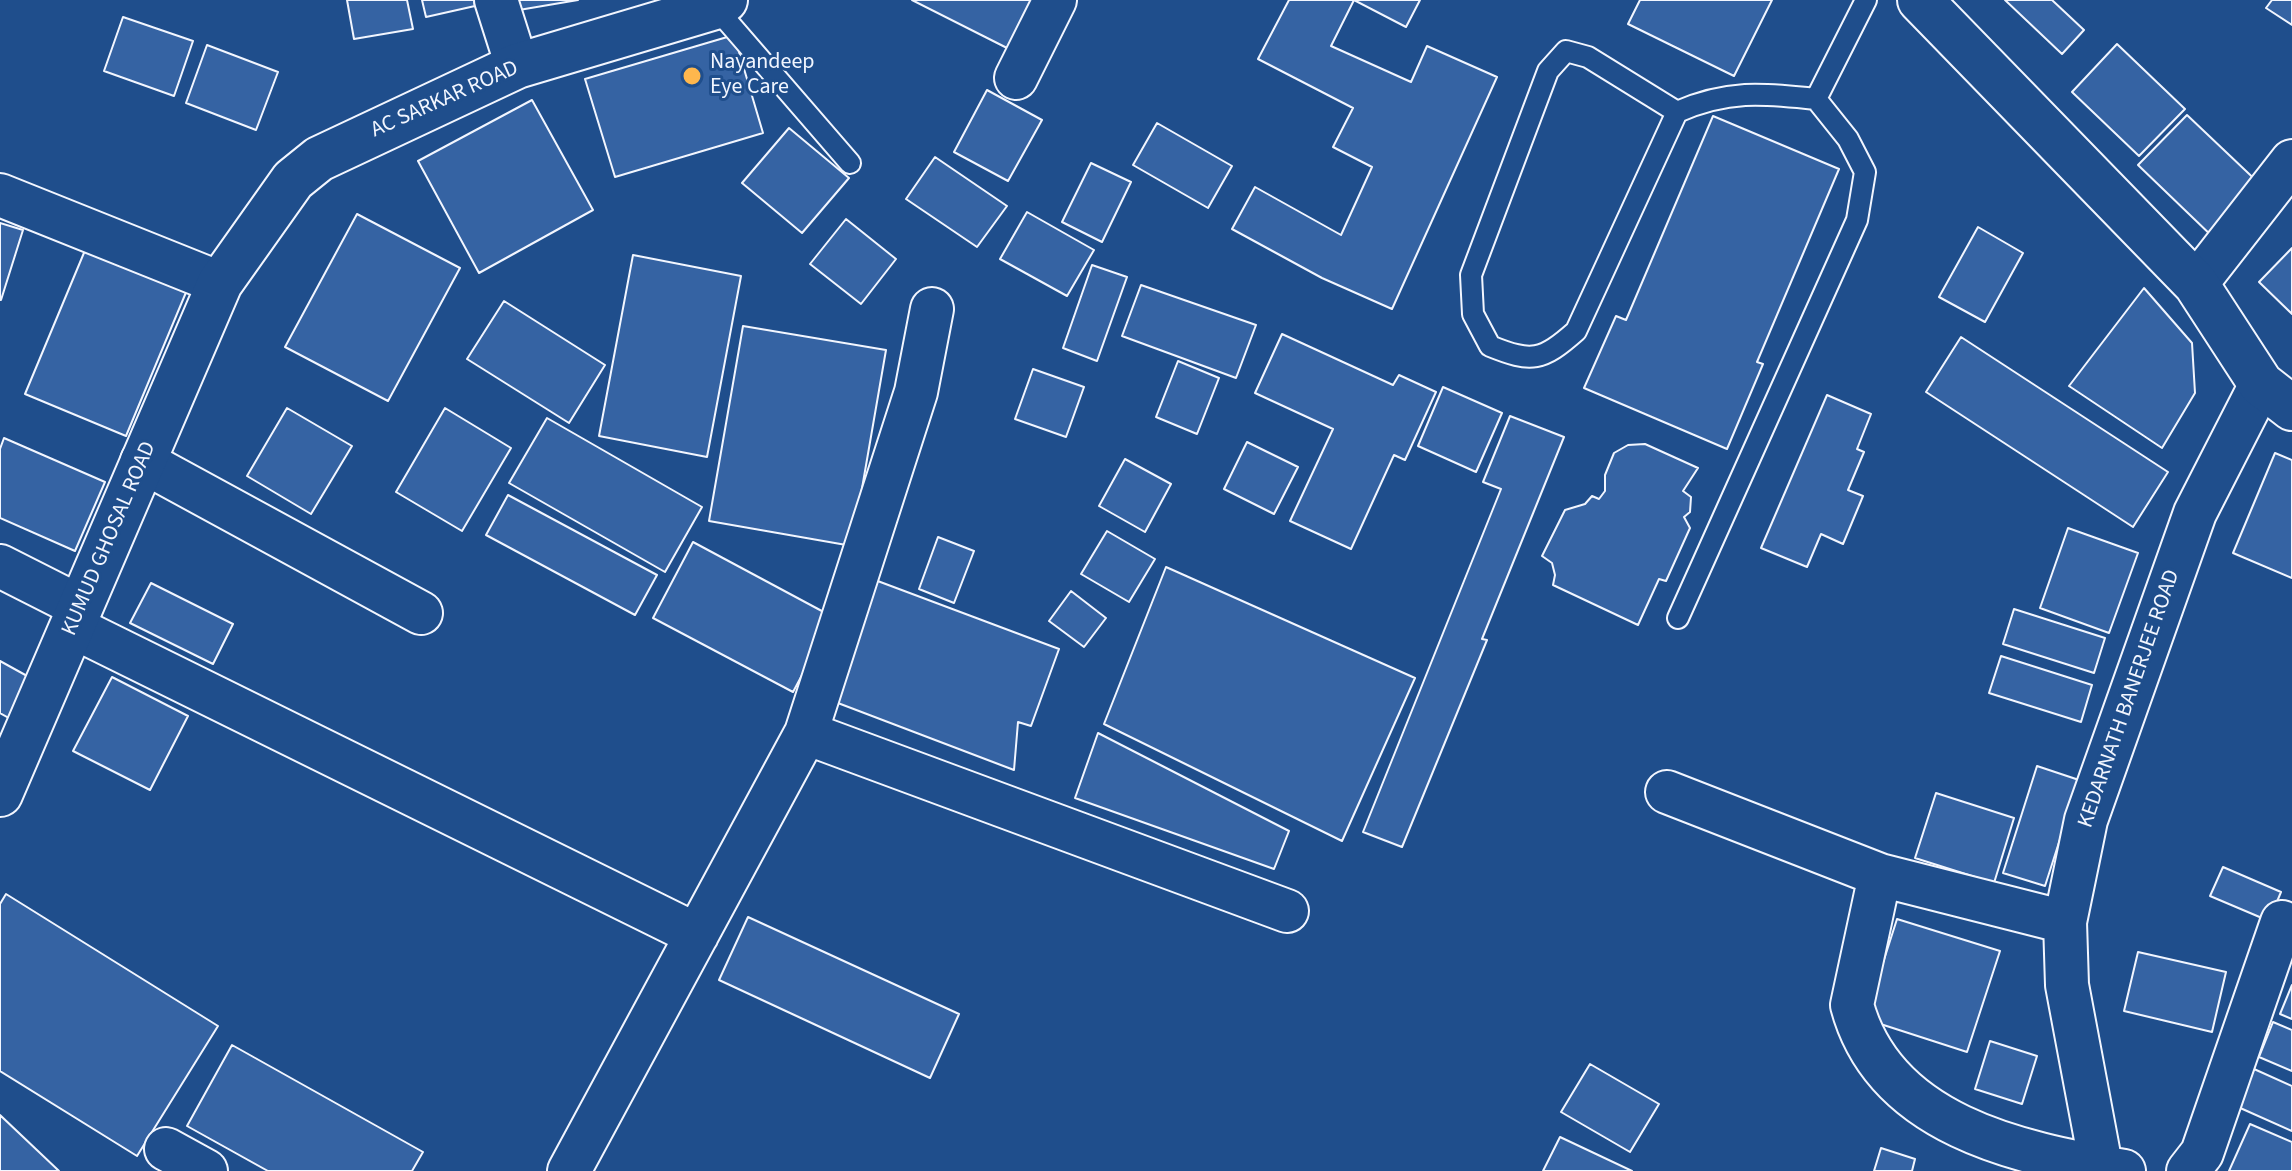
<!DOCTYPE html>
<html>
<head>
<meta charset="utf-8">
<style>
  body { margin:0 }
  canvas { display:block; background:#1f4e8c }
</style>
</head>
<body>
<canvas width="2292" height="1171"></canvas>
<script>
const context = document.querySelector('canvas').getContext('2d');
context.lineJoin = 'round';
function fill(path, color) { context.fillStyle = color; context.fill(path, 'evenodd'); }
function strokePath(path, color, width, dash) { context.strokeStyle = color; context.lineWidth = width; context.lineCap = dash ? 'butt' : 'round'; context.setLineDash(dash || []); context.stroke(path); }
function write(font, color, halo, rows, align = 'center') {
  context.font = font + ' "Source Sans 3",sans-serif'; context.lineWidth = 6; context.setLineDash([]); context.textBaseline = 'middle'; context.strokeStyle = halo; context.fillStyle = color; for (const [text, x, y, turn = 0] of rows) {
    context.save(); context.translate(x, y); context.rotate((+turn || 0) * Math.PI / 180); context.textAlign = isNaN(turn) ? turn : align; if (halo) context.strokeText(text, 0, 0); context.fillText(text, 0, 0); context.restore();
  }
}
const building = new Path2D(`
  M 347,0 L 407,0 L 413,29 L 354,39 Z
  M 422,0 L 474,0 L 475,6 L 426,17 Z
  M 518,0 L 578,0 L 519,10 Z
  M 912,0 L 1034,0 L 1009,49 Z
  M 1289,0 L 1354,0 L 1331,46 L 1411,82 L 1427,46 L 1497,77 L 1392,309 L 1322,278 L 1232,229 L 1255,187 L 1341,235 L 1372,167 L 1333,147 L 1353,108 L 1258,59 Z
  M 1354,0 L 1420,0 L 1406,27 Z
  M 1640,0 L 1772,0 L 1734,76 L 1628,24 Z
  M 2005,0 L 2052,0 L 2084,30 L 2062,54 Z
  M 2272,0 L 2292,0 L 2292,25 L 2266,8 Z
  M 123,17 L 193,41 L 174,96 L 104,71 Z
  M 734,35 L 763,133 L 615,177 L 585,79 Z
  M 2117,44 L 2185,109 L 2139,156 L 2072,92 Z
  M 207,45 L 278,72 L 256,130 L 186,103 Z
  M 987,90 L 1042,120 L 1008,181 L 954,152 Z
  M 532,100 L 593,210 L 479,273 L 418,161 Z
  M 2187,115 L 2265,189 L 2216,240 L 2138,165 Z
  M 1713,116 L 1839,169 L 1757,362 L 1763,364 L 1727,449 L 1584,388 L 1616,316 L 1626,320 Z
  M 1157,123 L 1232,166 L 1208,208 L 1133,165 Z
  M 789,128 L 849,178 L 802,233 L 742,183 Z
  M 935,157 L 1007,206 L 977,247 L 906,199 Z
  M 1091,163 L 1131,182 L 1102,242 L 1062,222 Z
  M 1027,212 L 1094,250 L 1067,296 L 1000,259 Z
  M 357,214 L 460,268 L 388,401 L 285,347 Z
  M 846,219 L 896,259 L 861,304 L 810,264 Z
  M 0,223 L 23,230 L 1,300 L 0,300 Z
  M 1978,227 L 2023,253 L 1985,322 L 1939,297 Z
  M 86,248 L 187,290 L 126,436 L 25,394 Z
  M 2292,248 L 2292,314 L 2259,282 Z
  M 633,255 L 741,276 L 707,457 L 599,436 Z
  M 1092,265 L 1127,277 L 1097,361 L 1063,348 Z
  M 1141,285 L 1256,325 L 1236,378 L 1122,336 Z
  M 2144,288 L 2192,343 L 2195,393 L 2162,448 L 2069,386 Z
  M 504,301 L 605,365 L 569,423 L 467,359 Z
  M 743,326 L 886,350 L 852,546 L 709,521 Z
  M 1282,334 L 1393,385 L 1399,375 L 1436,392 L 1405,460 L 1394,455 L 1351,549 L 1290,521 L 1333,429 L 1255,393 Z
  M 1961,337 L 2168,472 L 2133,527 L 1926,392 Z
  M 1178,361 L 1219,378 L 1197,434 L 1156,417 Z
  M 1033,369 L 1084,387 L 1066,437 L 1015,419 Z
  M 1443,387 L 1502,413 L 1476,472 L 1418,446 Z
  M 1827,395 L 1871,414 L 1857,449 L 1864,452 L 1848,490 L 1863,496 L 1843,544 L 1821,534 L 1807,567 L 1761,548 Z
  M 287,408 L 352,446 L 311,514 L 247,476 Z
  M 445,408 L 511,448 L 462,531 L 396,492 Z
  M 1510,416 L 1564,437 L 1482,639 L 1487,640 L 1402,847 L 1363,832 L 1501,489 L 1483,482 Z
  M 547,418 L 702,507 L 665,572 L 509,483 Z
  M 4,438 L 105,482 L 75,551 L 0,518 L 0,449 Z
  M 1247,442 L 1298,467 L 1274,514 L 1224,489 Z
  M 1645,444 L 1698,468 L 1683,491 L 1691,497 L 1690,512 L 1684,517 L 1690,528 L 1666,581 L 1659,579 L 1638,625 L 1553,585 L 1555,575 L 1552,563 L 1542,556 L 1565,510 L 1585,504 L 1592,496 L 1599,499 L 1605,491 L 1605,475 L 1614,453 L 1628,445 Z
  M 2275,453 L 2292,460 L 2292,578 L 2233,553 Z
  M 1125,459 L 1171,484 L 1145,532 L 1099,506 Z
  M 508,495 L 657,575 L 635,615 L 486,535 Z
  M 2068,528 L 2138,553 L 2109,633 L 2040,608 Z
  M 1107,531 L 1155,559 L 1129,602 L 1081,574 Z
  M 938,537 L 974,551 L 954,603 L 919,589 Z
  M 693,542 L 833,617 L 793,692 L 653,618 Z
  M 1166,567 L 1415,678 L 1342,841 L 1104,724 Z
  M 875,580 L 1059,649 L 1031,726 L 1018,722 L 1014,770 L 830,700 Z
  M 151,583 L 233,624 L 213,664 L 130,623 Z
  M 1071,591 L 1106,618 L 1084,647 L 1049,621 Z
  M 2014,609 L 2105,638 L 2094,673 L 2003,644 Z
  M 2001,656 L 2092,685 L 2081,722 L 1989,693 Z
  M 0,661 L 38,682 L 16,722 L 0,713 Z
  M 112,677 L 188,716 L 150,790 L 73,751 Z
  M 1098,733 L 1289,831 L 1274,869 L 1075,798 Z
  M 2037,766 L 2079,780 L 2045,886 L 2003,873 Z
  M 1936,793 L 2014,818 L 1994,883 L 1915,858 Z
  M 2223,867 L 2281,892 L 2269,921 L 2210,896 Z
  M 6,894 L 218,1026 L 137,1156 L 0,1071 L 0,904 Z
  M 748,917 L 959,1014 L 930,1078 L 719,980 Z
  M 1897,919 L 2000,951 L 1967,1052 L 1865,1019 Z
  M 2138,952 L 2226,972 L 2212,1032 L 2124,1011 Z
  M 2292,985 L 2292,1019 L 2280,1014 Z
  M 2273,1022 L 2292,1030 L 2292,1071 L 2259,1057 Z
  M 1990,1041 L 2037,1056 L 2022,1104 L 1975,1089 Z
  M 232,1045 L 423,1152 L 412,1171 L 268,1171 L 187,1126 Z
  M 1590,1064 L 1659,1104 L 1630,1152 L 1561,1112 Z
  M 2254,1069 L 2292,1086 L 2292,1131 L 2238,1107 Z
  M 0,1115 L 59,1171 L 0,1171 Z
  M 2250,1124 L 2292,1142 L 2292,1171 L 2229,1171 Z
  M 1560,1137 L 1632,1171 L 1543,1171 Z
  M 1881,1148 L 1915,1159 L 1912,1171 L 1874,1171 Z`);
fill(building, '#3563a3');
strokePath(building, '#f2f6ff', 2);
const service = new Path2D(`
  M 715,7 L 850,163
  M 1677,112 L 1588,57 L 1566,51 L 1548,71 L 1471,275 L 1473,314 L 1490,346 C 1532,363 1542,361 1576,331 L 1677,112 C 1727,90 1762,93 1816,99
  M 1678,618 L 1857,220 L 1865,172 L 1848,139 L 1816,99 L 1866,0`);
const minor = new Path2D(`
  M 496,0 L 517,66
  M 1016,78 L 1055,0
  M 0,195 L 220,283
  M 2196,284 L 2292,161
  M 142,461 L 421,613
  M 0,566 L 81,607
  M 73,627 L 697,935
  M 806,733 L 1287,911
  M 1667,792 L 1880,875 L 1852,1005 C 1884,1125 2018,1153 2124,1171
  M 1880,875 L 2065,922
  M 166,1149 L 206,1171
  M 569,1171 L 806,733 L 916,392 L 932,309
  M 2102,1171 L 2067,985 L 2065,922 L 2086,820 L 2195,513 L 2261,384
  M 2188,1171 L 2202,1153 L 2282,922`);
const tertiary = new Path2D(`
  M 1920,0 L 2196,284 L 2261,384 L 2292,408
  M 0,794 L 220,283 L 293,180 L 319,159 L 517,66 L 715,7 L 725,0`);
strokePath(service, '#f2f6ff', 24);
strokePath(minor, '#f2f6ff', 46);
strokePath(tertiary, '#f2f6ff', 48);
strokePath(service, '#1f4e8c', 20);
strokePath(minor, '#1f4e8c', 42);
strokePath(tertiary, '#1f4e8c', 44);
for (const [x, y, r, color] of [
  [692,76,10,"#ffb74d"]
]) { const dot = new Path2D(); dot.arc(x, y, r, 0, 2 * Math.PI); context.fillStyle = color; context.fill(dot); strokePath(dot, '#1f4e8c', 3); }
write('22px', '#f2f6ff', '#1f4e8c', [
  ["Nayandeep",710,63],
  ["Eye Care",710,88]
], 'left');
write('22px', '#f2f6ff', '#1f4e8c', [
  ["AC SARKAR ROAD",445,100,-24],
  ["KUMUD GHOSAL ROAD",110,539,-67],
  ["KEDARNATH BANERJEE ROAD",2130,699,-71]
]);
</script>
</body>
</html>
